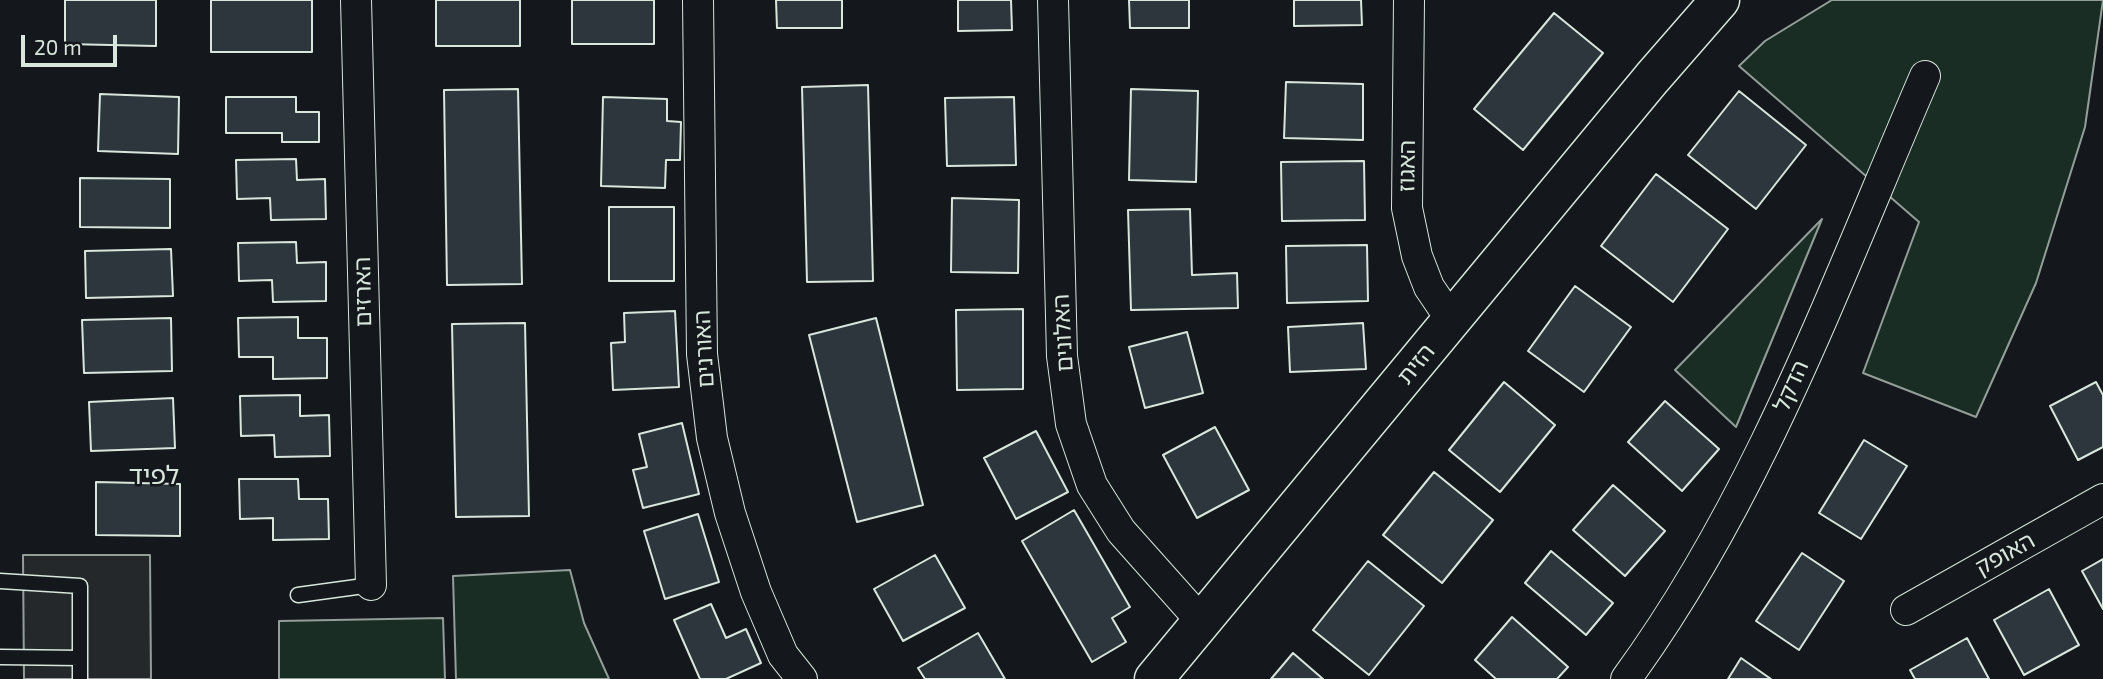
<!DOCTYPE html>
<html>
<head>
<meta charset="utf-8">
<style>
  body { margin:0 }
  #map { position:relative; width:2103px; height:679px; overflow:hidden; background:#14181c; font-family:"Exo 2",sans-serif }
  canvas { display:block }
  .scale { position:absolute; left:21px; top:35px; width:96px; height:32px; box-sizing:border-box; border:4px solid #d8e6dc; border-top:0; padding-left:9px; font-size:21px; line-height:24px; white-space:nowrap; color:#d8e6dc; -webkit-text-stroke:5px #14181c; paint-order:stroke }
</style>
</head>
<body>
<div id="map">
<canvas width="2103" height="679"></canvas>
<div class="scale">20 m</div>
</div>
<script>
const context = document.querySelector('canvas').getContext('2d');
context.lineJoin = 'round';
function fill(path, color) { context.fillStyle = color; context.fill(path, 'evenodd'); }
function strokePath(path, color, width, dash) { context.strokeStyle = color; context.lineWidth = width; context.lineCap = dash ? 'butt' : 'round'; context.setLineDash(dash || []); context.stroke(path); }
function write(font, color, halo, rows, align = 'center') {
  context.font = font + ' "Exo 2","Noto Sans Hebrew",sans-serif'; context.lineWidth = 5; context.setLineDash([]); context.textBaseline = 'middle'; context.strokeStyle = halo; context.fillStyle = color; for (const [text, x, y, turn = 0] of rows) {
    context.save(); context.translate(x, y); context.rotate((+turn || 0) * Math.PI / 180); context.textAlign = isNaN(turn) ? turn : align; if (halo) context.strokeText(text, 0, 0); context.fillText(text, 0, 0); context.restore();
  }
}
const green = new Path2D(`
  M 1832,0 L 2103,0 L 2085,127 L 2036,283 L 1976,417 L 1863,373 L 1919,222 L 1739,66 L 1765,41 Z
  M 1822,219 L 1736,427 L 1675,370 Z
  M 570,570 L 584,623 L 609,679 L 456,679 L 453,576 Z
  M 443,618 L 445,679 L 279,679 L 279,621 Z`);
fill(green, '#1a2d24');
strokePath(green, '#939e99', 2);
const parking = new Path2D(`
  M 23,555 L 150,555 L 151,679 L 24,679 Z`);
fill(parking, '#24282b');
strokePath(parking, '#939e99', 2);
const building = new Path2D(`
  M 65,0 L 156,0 L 156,46 L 65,44 Z
  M 211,0 L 312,0 L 312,52 L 211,52 Z
  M 436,0 L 520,0 L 520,46 L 436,46 Z
  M 572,0 L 654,0 L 654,44 L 572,44 Z
  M 776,0 L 842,0 L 842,28 L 777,28 Z
  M 958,0 L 1011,0 L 1012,30 L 958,31 Z
  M 1129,0 L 1189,0 L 1189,28 L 1130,28 Z
  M 1294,0 L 1361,0 L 1362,25 L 1294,26 Z
  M 1554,13 L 1603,53 L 1523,150 L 1474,109 Z
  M 1286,82 L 1363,84 L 1363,140 L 1284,138 Z
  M 868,85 L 873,281 L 807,282 L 802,87 Z
  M 518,89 L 522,284 L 447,285 L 444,90 Z
  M 1131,89 L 1198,91 L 1196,182 L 1129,180 Z
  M 1739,91 L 1806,145 L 1756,209 L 1688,155 Z
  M 100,94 L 179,97 L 178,154 L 98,151 Z
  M 226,97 L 296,97 L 296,112 L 319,112 L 319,142 L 282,142 L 282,133 L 226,133 Z
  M 603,97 L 667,99 L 667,121 L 681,122 L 680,160 L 666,160 L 665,188 L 601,186 Z
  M 1014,97 L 1016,165 L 947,166 L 945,98 Z
  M 296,159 L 297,180 L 325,179 L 326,219 L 271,220 L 270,198 L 237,199 L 236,160 Z
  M 1364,161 L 1365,220 L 1282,221 L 1281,162 Z
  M 1656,174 L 1728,229 L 1673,302 L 1601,246 Z
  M 80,178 L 170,179 L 170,228 L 80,227 Z
  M 952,198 L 1019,200 L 1018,273 L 951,272 Z
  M 609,207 L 674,207 L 674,281 L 609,281 Z
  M 1190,209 L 1192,275 L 1237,273 L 1238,308 L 1131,310 L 1128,210 Z
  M 296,242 L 297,263 L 326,262 L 326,301 L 273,302 L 272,280 L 239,281 L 238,243 Z
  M 1367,245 L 1368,301 L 1287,303 L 1286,246 Z
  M 171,249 L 173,296 L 86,298 L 85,251 Z
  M 1575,286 L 1631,327 L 1584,392 L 1528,351 Z
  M 1023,309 L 1023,389 L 957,390 L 956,310 Z
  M 675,311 L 679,387 L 613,390 L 611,343 L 625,342 L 624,313 Z
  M 298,317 L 298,338 L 327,338 L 327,378 L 273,379 L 273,357 L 239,357 L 238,318 Z
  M 171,318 L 172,371 L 84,373 L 82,320 Z
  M 876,318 L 923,505 L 857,522 L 809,335 Z
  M 525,323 L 529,516 L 456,517 L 452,324 Z
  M 1363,323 L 1366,369 L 1290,372 L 1288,327 Z
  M 1187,332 L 1203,393 L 1145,408 L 1129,347 Z
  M 1504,382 L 1555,425 L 1500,492 L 1449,450 Z
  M 2096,382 L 2103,395 L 2103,447 L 2078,460 L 2050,406 Z
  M 300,395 L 300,416 L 329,415 L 330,456 L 275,457 L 274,435 L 241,436 L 240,396 Z
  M 173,398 L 175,448 L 91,451 L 89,402 Z
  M 1665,401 L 1719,449 L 1682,491 L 1628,442 Z
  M 682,423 L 699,494 L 643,508 L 633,470 L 647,467 L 639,434 Z
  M 1215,427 L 1249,490 L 1197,518 L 1163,455 Z
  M 1036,431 L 1068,492 L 1016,519 L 984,458 Z
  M 1864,440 L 1907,466 L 1861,539 L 1819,513 Z
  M 1434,472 L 1493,520 L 1442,583 L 1383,535 Z
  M 239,479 L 298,479 L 299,499 L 328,499 L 329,539 L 273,540 L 273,518 L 240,519 Z
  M 96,482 L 180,484 L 180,536 L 96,535 Z
  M 1613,485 L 1665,531 L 1625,576 L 1573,530 Z
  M 1074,510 L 1130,607 L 1112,618 L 1126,642 L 1092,662 L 1022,541 Z
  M 698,514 L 719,582 L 665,599 L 644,531 Z
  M 1551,551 L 1613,603 L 1586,635 L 1525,583 Z
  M 1802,553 L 1844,581 L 1799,650 L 1756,621 Z
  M 935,555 L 965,608 L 903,641 L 874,589 Z
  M 2103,559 L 2103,609 L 2082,571 Z
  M 1368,561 L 1424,606 L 1369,675 L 1313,630 Z
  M 2049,589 L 2079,645 L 2024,675 L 1994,620 Z
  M 711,604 L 726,638 L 746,629 L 761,663 L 726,679 L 700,679 L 674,620 Z
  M 1512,617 L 1568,667 L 1557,679 L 1496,679 L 1475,660 Z
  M 978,633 L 1005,679 L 925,679 L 918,668 Z
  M 1967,638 L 1989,679 L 1915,679 L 1910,670 Z
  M 1293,653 L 1323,679 L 1271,679 Z
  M 1741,658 L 1771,679 L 1728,679 Z`);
fill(building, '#2c363c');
strokePath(building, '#d8e6dc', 2);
const lane = new Path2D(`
  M 0,581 L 80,586 L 80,679
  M 298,595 L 371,585
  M 0,657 L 80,658`);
const street = new Path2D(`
  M 356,0 L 371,585
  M 698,0 L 702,354 L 712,438 L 730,513 L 756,592 L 783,655 L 802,679
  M 1053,0 L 1062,356 L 1071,424 L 1092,485 L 1121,531 L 1203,623
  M 1409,0 L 1407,208 L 1417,256 L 1429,287 L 1452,321
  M 1906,610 L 2103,499
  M 1626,679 C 1759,497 1836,282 1925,76`);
const secondary = new Path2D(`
  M 1154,679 L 1652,78 L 1720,0`);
strokePath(lane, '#d8e6dc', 17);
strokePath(street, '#d8e6dc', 32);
strokePath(secondary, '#d8e6dc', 41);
strokePath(lane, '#14181c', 14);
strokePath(street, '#14181c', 30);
strokePath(secondary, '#14181c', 38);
write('23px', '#d8e6dc', '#14181c', [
  ["האגוז",1407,166,-89],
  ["הארזים",363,292,-91],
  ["האלונים",1063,333,-93],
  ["האורנים",704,349,-93],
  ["הזית",1416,364,-51],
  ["הדקל",1791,386,-66],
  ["האופק",2005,554,-29]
]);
write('26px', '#d8e6dc', '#14181c', [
  ["לפיד",154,475]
]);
</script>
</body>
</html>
